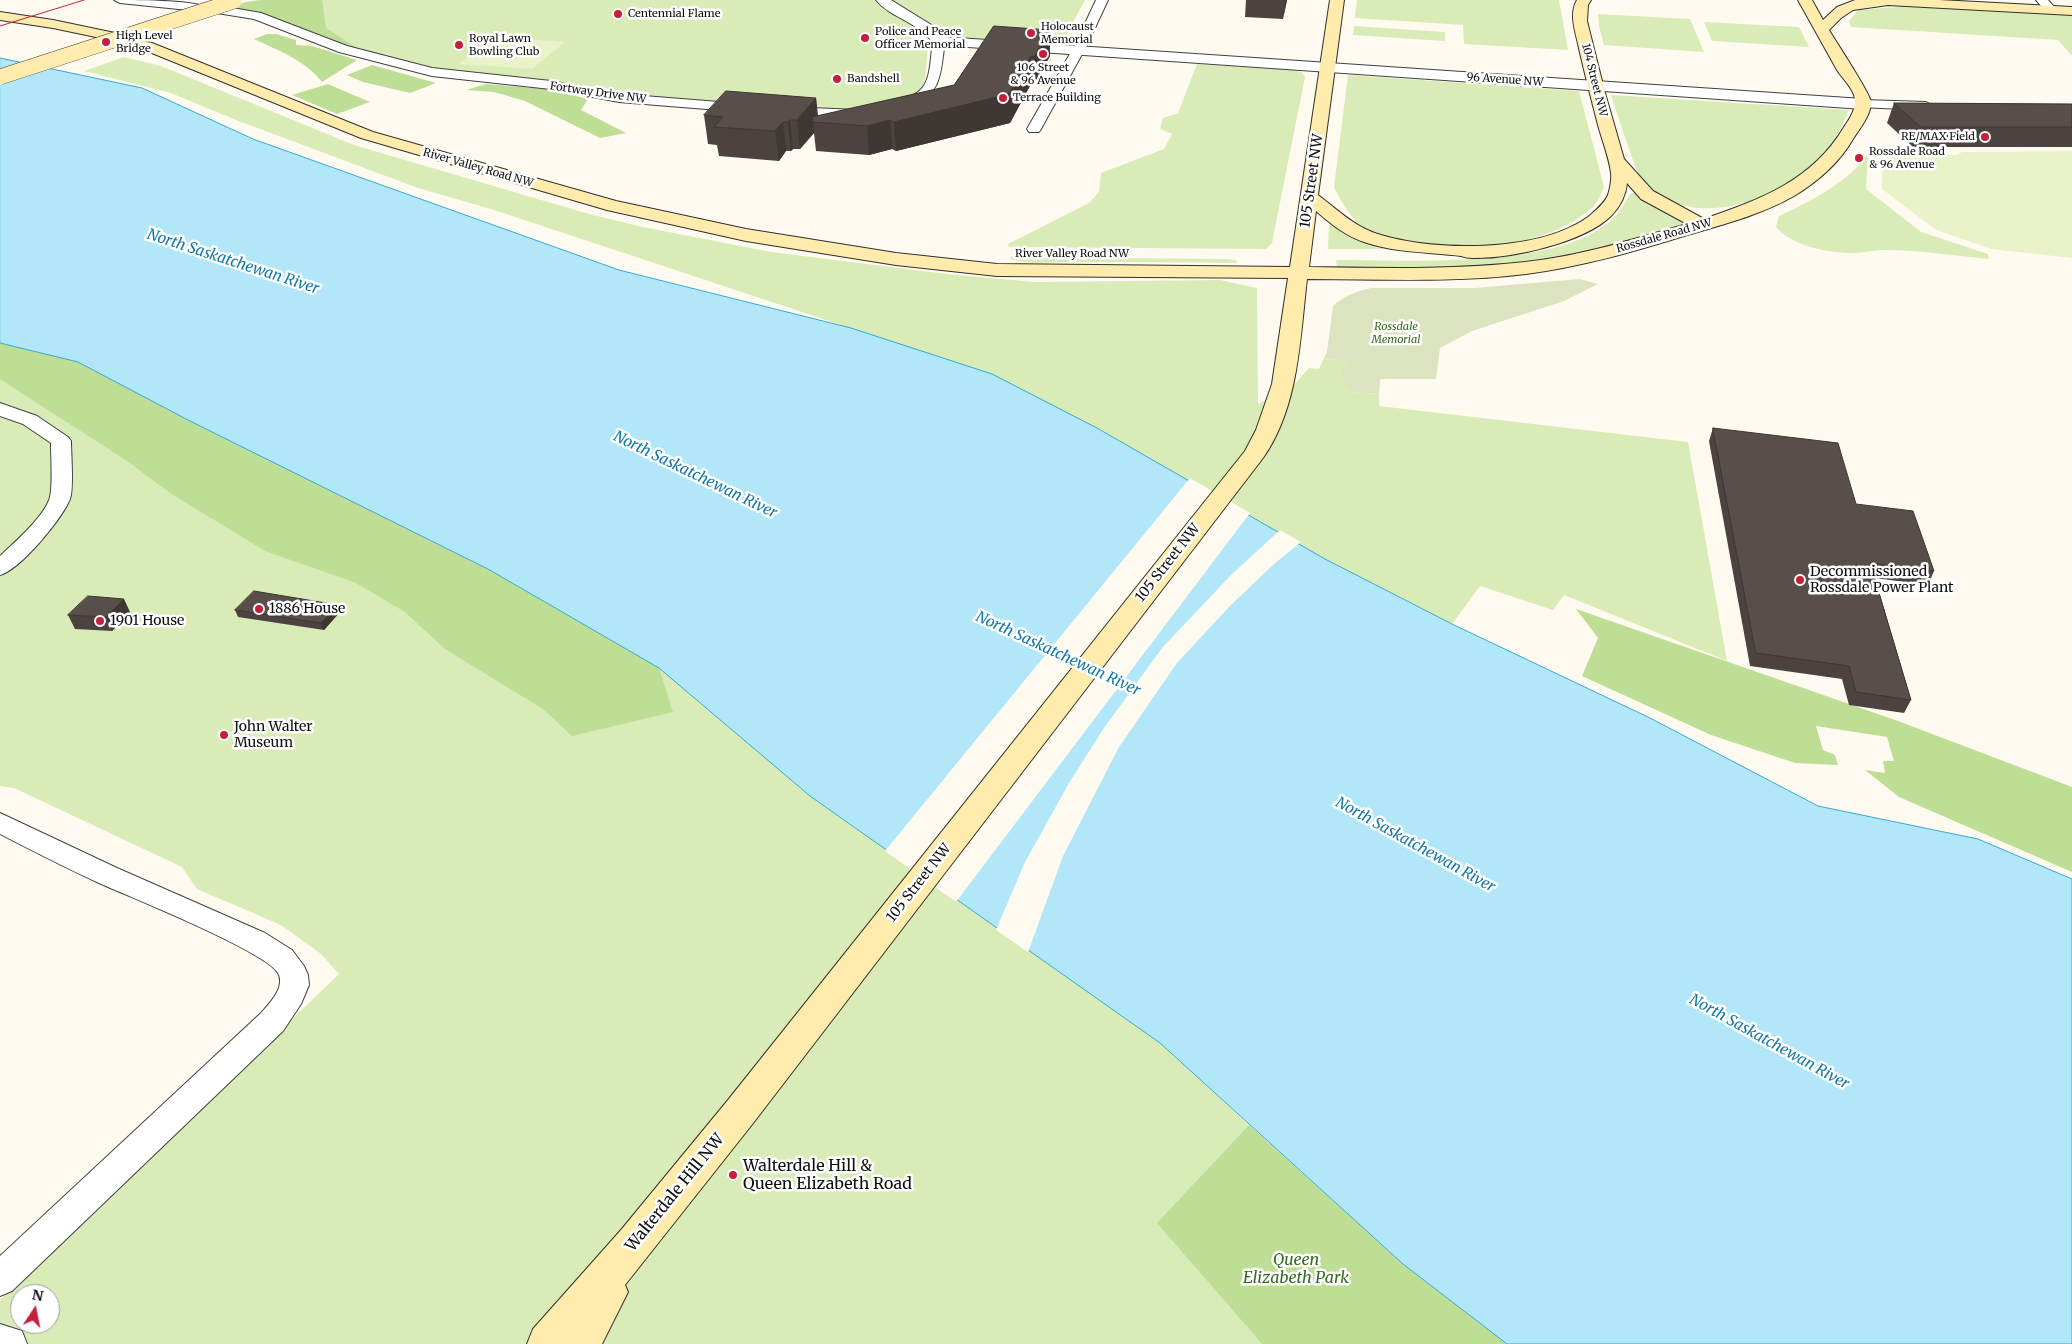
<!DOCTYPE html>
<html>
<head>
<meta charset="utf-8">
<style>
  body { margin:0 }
  #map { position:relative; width:2072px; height:1344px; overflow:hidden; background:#fffaf0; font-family:Merriweather,serif }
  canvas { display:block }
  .north { position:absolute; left:10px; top:1284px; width:50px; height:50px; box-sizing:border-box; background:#fff; border:1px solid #9f9f9f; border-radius:50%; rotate:11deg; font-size:14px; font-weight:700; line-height:20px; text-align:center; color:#0e0e0e }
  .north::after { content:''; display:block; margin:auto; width:18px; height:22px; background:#c51f3b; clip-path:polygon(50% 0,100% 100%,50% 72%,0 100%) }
</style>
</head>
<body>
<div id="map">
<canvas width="2072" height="1344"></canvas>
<div class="north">N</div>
</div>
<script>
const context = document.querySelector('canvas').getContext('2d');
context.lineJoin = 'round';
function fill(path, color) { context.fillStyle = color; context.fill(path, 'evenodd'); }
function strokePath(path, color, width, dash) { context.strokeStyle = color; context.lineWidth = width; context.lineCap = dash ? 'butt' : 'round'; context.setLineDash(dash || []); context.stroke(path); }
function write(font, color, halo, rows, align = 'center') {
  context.font = font + ' Merriweather,serif'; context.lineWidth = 5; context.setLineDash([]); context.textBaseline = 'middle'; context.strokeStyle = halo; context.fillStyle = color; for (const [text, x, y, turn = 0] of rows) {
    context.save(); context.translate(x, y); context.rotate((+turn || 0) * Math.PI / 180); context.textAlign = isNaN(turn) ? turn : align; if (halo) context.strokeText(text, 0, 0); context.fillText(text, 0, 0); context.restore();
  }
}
fill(new Path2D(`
  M 259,0 L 875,0 L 921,32 L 928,40 C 927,51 927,74 924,83 C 915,106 864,108 842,110 L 632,95 L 557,82 L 446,72 L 400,63 L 229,7 L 246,2 Z
  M 892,0 L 1085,0 L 1060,46 L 952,37 L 908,12 Z
  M 1357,0 L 1559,0 L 1568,50 L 1464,44 L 1463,25 L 1355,18 Z
  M 1909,6 L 2072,15 L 2072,56 L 2058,40 L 1851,27 L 1849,21 L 1858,10 Z
  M 1598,14 L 1690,19 L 1704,52 L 1604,45 L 1599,26 Z
  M 1704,22 L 1799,27 L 1809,47 L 1712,41 Z
  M 1354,26 L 1445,32 L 1445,41 L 1353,35 Z
  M 124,57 L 161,66 L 354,145 L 589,214 L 643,227 L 771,252 L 947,274 L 1034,282 L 1220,280 L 1257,288 L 1258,404 L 1291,388 L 1309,368 L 1319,369 L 1324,358 L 1349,362 L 1345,365 L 1353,392 L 1379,394 L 1379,406 L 1688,442 L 1727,661 L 1564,595 L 1553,610 L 1480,586 L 1452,624 L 1325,559 L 1097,428 L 844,326 L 491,209 L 418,188 L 236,120 L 171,93 L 84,71 Z
  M 1197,64 L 1293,70 L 1301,72 L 1305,77 L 1272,243 L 1266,249 L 1009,247 L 1008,244 L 1089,203 L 1099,192 L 1101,173 L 1164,149 L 1172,134 L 1160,129 L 1163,118 L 1178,113 Z
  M 1348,75 L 1579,91 L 1604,187 C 1601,194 1598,203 1593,207 C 1547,248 1475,250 1418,243 C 1402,241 1384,240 1369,231 C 1353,222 1342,204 1334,187 Z
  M 1611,95 L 1849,110 C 1840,131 1830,153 1812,168 C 1769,204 1689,229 1644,184 C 1637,177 1616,109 1611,95 Z
  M 1868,153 L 1866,189 L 1921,232 L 1988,254 L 1989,259 C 1955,256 1919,250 1885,250 C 1872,250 1859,254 1847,253 C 1824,252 1791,245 1776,227 L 1779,216 C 1809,202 1850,182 1868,153 Z
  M 1631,193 L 1635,193 L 1684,223 C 1672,231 1651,234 1637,238 C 1535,268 1442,269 1337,267 L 1336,260 C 1407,260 1553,269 1608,223 C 1619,214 1624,204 1631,193 Z
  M 1329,224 L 1383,247 L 1383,249 L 1328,249 Z
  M 1011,257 L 1225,259 L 1236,260 L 1237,263 C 1184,262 1132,262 1079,262 C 1056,261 1033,266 1010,259 Z
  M 0,343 L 78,362 L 488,569 L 659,668 L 810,796 L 1160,1043 L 1249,1125 L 1158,1223 L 1262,1344 L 0,1344 L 0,1300 L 339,974 L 321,954 L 281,925 L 197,889 L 182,867 L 14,788 L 0,786 ZM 20,1294 L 50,1294 L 50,1324 L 20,1324 Z`), '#d9ecb7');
fill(new Path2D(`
  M 263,0 L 322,0 L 326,28 L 362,51 L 230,8 L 246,2 Z
  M 267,34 L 276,34 L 296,40 L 296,45 L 312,46 L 357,60 L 322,82 C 305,60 279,51 254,39 Z
  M 372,65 L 436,83 L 410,93 L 363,82 L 347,75 Z
  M 328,84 L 370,102 L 337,114 L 292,95 Z
  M 486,84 L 546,89 L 588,99 L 581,110 L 626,133 L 600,138 L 525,101 L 494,92 L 466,90 Z
  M 0,343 L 78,362 L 188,420 L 488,569 L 659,668 L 673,712 L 572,736 L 543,709 L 445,649 L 405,612 L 356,583 L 265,551 L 170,493 L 127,461 L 0,379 Z
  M 1576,609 L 1898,721 L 2072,787 L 2072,872 L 1899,797 L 1865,770 L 1885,773 L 1883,761 L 1894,761 L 1887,737 L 1816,726 L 1823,750 L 1835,755 L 1838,765 L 1795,763 L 1711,735 L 1582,676 L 1598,638 Z
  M 1249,1125 L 1403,1264 L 1507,1344 L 1262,1344 L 1157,1223 Z`), '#bedd95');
fill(new Path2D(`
  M 1580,279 L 1598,284 L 1564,301 L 1472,331 L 1440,348 L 1436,379 L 1380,379 L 1379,394 L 1353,392 L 1343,379 L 1342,368 L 1348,362 L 1324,358 L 1327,352 L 1333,306 C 1343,296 1357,291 1371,288 L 1475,288 Z`), '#dbe3bf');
fill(new Path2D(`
  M 495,37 L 565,42 L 532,69 L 459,64 Z
  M 2072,151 L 2072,258 L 1991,249 L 1936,230 L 1882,189 L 1882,154 L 1888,152 L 1957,155 L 1962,152 Z`), '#e9f2c9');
const water = new Path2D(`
  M 0,58 L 142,88 L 253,139 L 619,270 L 851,328 L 992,374 L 1097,428 L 1325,559 L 1452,624 L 1650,718 L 1818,806 L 1978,839 L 2072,879 L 2072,1344 L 1507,1344 L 1403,1264 L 1160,1043 L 810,796 L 659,668 L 488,569 L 188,420 L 78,362 L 0,343 Z`);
fill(water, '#b2e7f9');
strokePath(water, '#35a8d4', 1);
fill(new Path2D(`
  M 1190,478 L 1250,513 L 956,902 L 885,851 Z
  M 1280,530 L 1301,542 L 1274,564 L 1230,606 L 1177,663 L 1119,747 L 1063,856 L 1028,952 L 996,930 L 1025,862 L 1069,783 L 1104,728 L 1162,648 L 1232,574 Z`), '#fffaf0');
const minor = new Path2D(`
  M 114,0 C 130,0 195,0 204,7 L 198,11 L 120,3 Z
  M 1096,0 L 1108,0 L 1087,45 L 1041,129 L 1039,132 L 1029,132 L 1027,129 L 1075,45 Z
  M 2036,0 L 2048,0 L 2057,10 L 2055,13 L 2047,13 Z
  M 221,6 L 261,13 L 347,46 L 432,68 L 551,81 L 619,94 L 744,104 L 751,108 L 744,112 L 619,102 L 551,89 L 432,76 L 339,52 L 254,19 L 217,13 L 215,10 Z
  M 939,37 L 945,41 C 941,66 943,93 915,105 C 909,108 903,111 896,109 L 894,106 C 900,99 911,98 918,92 C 932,82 930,57 933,41 Z
  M 1863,100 L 1926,102 L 1933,106 L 1926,110 L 1858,107 L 1856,104 L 1858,101 Z
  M 785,107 L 859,110 L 866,114 L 859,118 L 780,114 L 778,111 L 780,108 Z
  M 0,403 L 37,416 L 68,437 L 71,441 C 71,454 74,489 70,499 C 62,519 20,570 0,575 L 0,556 C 14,543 45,516 50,497 C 53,485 51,458 51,443 L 23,424 L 0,416 Z
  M 0,813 L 117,868 L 265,933 L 292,950 L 304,966 L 308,975 L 309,985 L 301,1004 L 283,1031 L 12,1291 L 0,1296 L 0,1256 L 261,1013 C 269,1004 286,987 278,973 C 265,951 130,897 99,883 C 66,868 33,851 0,834 Z
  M 0,1324 L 22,1331 L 27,1344 L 0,1344 Z`);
const tertiary = new Path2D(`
  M 876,0 L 891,0 L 933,26 L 943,37 L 1863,99 L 1869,101 L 1871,104 L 1869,107 L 1863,109 L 939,45 C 932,44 929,37 924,33 C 909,20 888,15 876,0 Z`);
const secondary = new Path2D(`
  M 1330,0 L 1344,0 L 1318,195 C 1339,211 1356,228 1381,235 C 1438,252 1539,252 1588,217 C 1595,211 1604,204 1608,195 C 1610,189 1612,178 1611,173 C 1609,157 1602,140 1598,125 C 1591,98 1584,71 1578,44 C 1575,30 1569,13 1577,0 L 1591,0 L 1588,5 L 1587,21 L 1605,93 L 1624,159 L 1653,191 L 1704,219 C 1761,199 1812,181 1844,127 C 1850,118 1858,107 1854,95 C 1851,86 1842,78 1837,70 C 1824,47 1811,23 1798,0 L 1812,0 L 1823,20 L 1837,7 L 1855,0 L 1939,0 L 2072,7 L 2072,15 L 1888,5 L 1853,10 L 1841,18 L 1829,30 C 1836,42 1870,93 1871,102 C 1871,115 1860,128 1853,139 C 1840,162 1817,182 1794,196 C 1761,215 1721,225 1684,236 C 1632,252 1581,267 1526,274 C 1454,283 1380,279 1307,279 C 1300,338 1299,407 1263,458 L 754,1122 L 625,1285 L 628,1292 L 602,1344 L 527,1344 L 533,1329 L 621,1230 L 728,1100 L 1245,451 L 1256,430 L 1272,384 L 1288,278 L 997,276 L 896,265 L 746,241 L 607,210 L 361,138 L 142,49 L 122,44 L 120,41 L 122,38 L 127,37 L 152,43 L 373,132 L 616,201 L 746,229 L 896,253 L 997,264 L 1290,267 ZM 1627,183 L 1641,199 L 1687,224 C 1634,239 1581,256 1525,262 C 1453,270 1381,268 1309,267 L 1316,211 C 1332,225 1347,237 1367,243 C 1398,253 1429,252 1461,256 C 1464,257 1468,258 1472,258 C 1509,259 1584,243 1611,216 C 1620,207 1626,195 1627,183 Z
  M 0,12 L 53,20 L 115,33 L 117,36 L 115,39 L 110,40 L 53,28 L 0,20 Z`);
strokePath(minor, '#414141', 2);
strokePath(tertiary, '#414141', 2);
strokePath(secondary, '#303030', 2);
fill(minor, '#fff');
fill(tertiary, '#fff');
fill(secondary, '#ffebab');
strokePath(new Path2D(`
  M 0,26 L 84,0
  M 0,78 L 235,0`), '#c51f3b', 1);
const secondaryBridge = new Path2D(`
  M 0,77 L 234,1`);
strokePath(secondaryBridge, '#303030', 16, []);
strokePath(secondaryBridge, '#ffebab', 15);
fill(new Path2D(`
  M 1246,0 L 1287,0 L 1283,19 L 1245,17 Z
  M 994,26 L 1050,56 L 1034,84 L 1031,84 L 1010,123 L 896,151 L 892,149 L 869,155 L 816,151 L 814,133 L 800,149 L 793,149 L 791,151 L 786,151 L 779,161 L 719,156 L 717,145 L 708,144 L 704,115 L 816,98 L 818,116 L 954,85 Z
  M 1894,103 L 2072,104 L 2072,147 L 1913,147 L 1887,123 Z
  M 1713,428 L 1856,504 L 1934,571 L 1928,585 L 1875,578 L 1911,700 L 1904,713 L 1849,705 L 1842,679 L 1750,666 L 1709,441 Z
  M 235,610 L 340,612 L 324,630 L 238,617 Z
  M 130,612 L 112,631 L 75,629 L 68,615 Z`), '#4c4340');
fill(new Path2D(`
  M 1285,0 L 1287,0 L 1283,19 Z
  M 1050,30 L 1050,56 L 1034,84 L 1034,57 Z
  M 1031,56 L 1031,84 L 1010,123 L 896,151 L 894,122 Z
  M 816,98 L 818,122 L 813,122 L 814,133 L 800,149 L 797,120 Z
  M 790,120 L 793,149 L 791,151 L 788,122 Z
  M 890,120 L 892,149 L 869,155 L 867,126 Z
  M 783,122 L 786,151 L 779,161 L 775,131 Z
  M 124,599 L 130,612 L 112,631 L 106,617 Z
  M 338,605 L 340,612 L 324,630 L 321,623 Z`), '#3e3734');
const building = new Path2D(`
  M 994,26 L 1050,30 L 1034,57 L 1031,56 L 1009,94 L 894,122 L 890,120 L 867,126 L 813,122 L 812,117 L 954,85 Z
  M 726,91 L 816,98 L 797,120 L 790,120 L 788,122 L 783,122 L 775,131 L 714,127 L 723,117 L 704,115 Z
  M 1894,103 L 2072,104 L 2072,127 L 1921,127 Z
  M 1713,428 L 1838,443 L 1856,504 L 1913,511 L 1934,571 L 1870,563 L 1911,700 L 1856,692 L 1849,666 L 1756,653 Z
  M 254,591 L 338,605 L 321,623 L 235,610 Z
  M 88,596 L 124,599 L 106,617 L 68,615 Z`);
fill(building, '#584e4a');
strokePath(building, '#3e3734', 1);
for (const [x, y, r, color] of [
  [618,14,5,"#c51f3b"],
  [1031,33,5,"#c51f3b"],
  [865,38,5,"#c51f3b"],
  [106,42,5,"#c51f3b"],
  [459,45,5,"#c51f3b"],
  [1043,54,5,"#c51f3b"],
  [837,79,5,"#c51f3b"],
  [1003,98,5,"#c51f3b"],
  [1985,137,5,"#c51f3b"],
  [1859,158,5,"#c51f3b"],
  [1800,580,5,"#c51f3b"],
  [259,609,5,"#c51f3b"],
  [100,621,5,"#c51f3b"],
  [224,735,5,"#c51f3b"],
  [733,1175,5,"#c51f3b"]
]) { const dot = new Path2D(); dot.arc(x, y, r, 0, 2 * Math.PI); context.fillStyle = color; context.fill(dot); strokePath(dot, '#fff', 2); }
write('11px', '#0e0e0e', '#fff', [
  ["Centennial Flame",628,14],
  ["Holocaust",1041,27],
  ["Memorial",1041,40],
  ["Police and Peace",875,32],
  ["Officer Memorial",875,45],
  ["High Level",116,36],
  ["Bridge",116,49],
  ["Royal Lawn",469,39],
  ["Bowling Club",469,52],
  ["106 Street",1043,68,"center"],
  ["& 96 Avenue",1043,81,"center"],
  ["Bandshell",847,79],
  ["Terrace Building",1013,98],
  ["RE/MAX Field",1975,137,"right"],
  ["Rossdale Road",1869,152],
  ["& 96 Avenue",1869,165]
], 'left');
write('11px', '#0e0e0e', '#fff', [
  ["96 Avenue NW",1505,80,4],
  ["104 Street NW",1594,80,76],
  ["Fortway Drive NW",598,93,8],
  ["River Valley Road NW",478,168,16],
  ["Rossdale Road NW",1664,236,-16],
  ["River Valley Road NW",1072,254]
]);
write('italic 11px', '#356a1b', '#fff', [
  ["Rossdale",1396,327],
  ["Memorial",1396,340]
]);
write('14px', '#0e0e0e', '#fff', [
  ["105 Street NW",1312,181,-82],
  ["105 Street NW",1168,563,-52],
  ["105 Street NW",919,883,-52]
]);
write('14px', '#0e0e0e', '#fff', [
  ["Decommissioned",1810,572],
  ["Rossdale Power Plant",1810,588],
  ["1886 House",269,609],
  ["1901 House",110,621],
  ["John Walter",234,727],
  ["Museum",234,743]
], 'left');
write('italic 15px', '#1178a7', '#fff', [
  ["North Saskatchewan River",233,262,18],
  ["North Saskatchewan River",695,475,26],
  ["North Saskatchewan River",1058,654,25],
  ["North Saskatchewan River",1415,845,29],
  ["North Saskatchewan River",1769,1042,29]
]);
write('16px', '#0e0e0e', '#fff', [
  ["Walterdale Hill &",743,1166],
  ["Queen Elizabeth Road",743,1184]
], 'left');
write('16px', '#0e0e0e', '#fff', [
  ["Walterdale Hill NW",675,1193,-51]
]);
write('italic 16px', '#356a1b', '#fff', [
  ["Queen",1296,1260],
  ["Elizabeth Park",1296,1278]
]);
</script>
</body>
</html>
